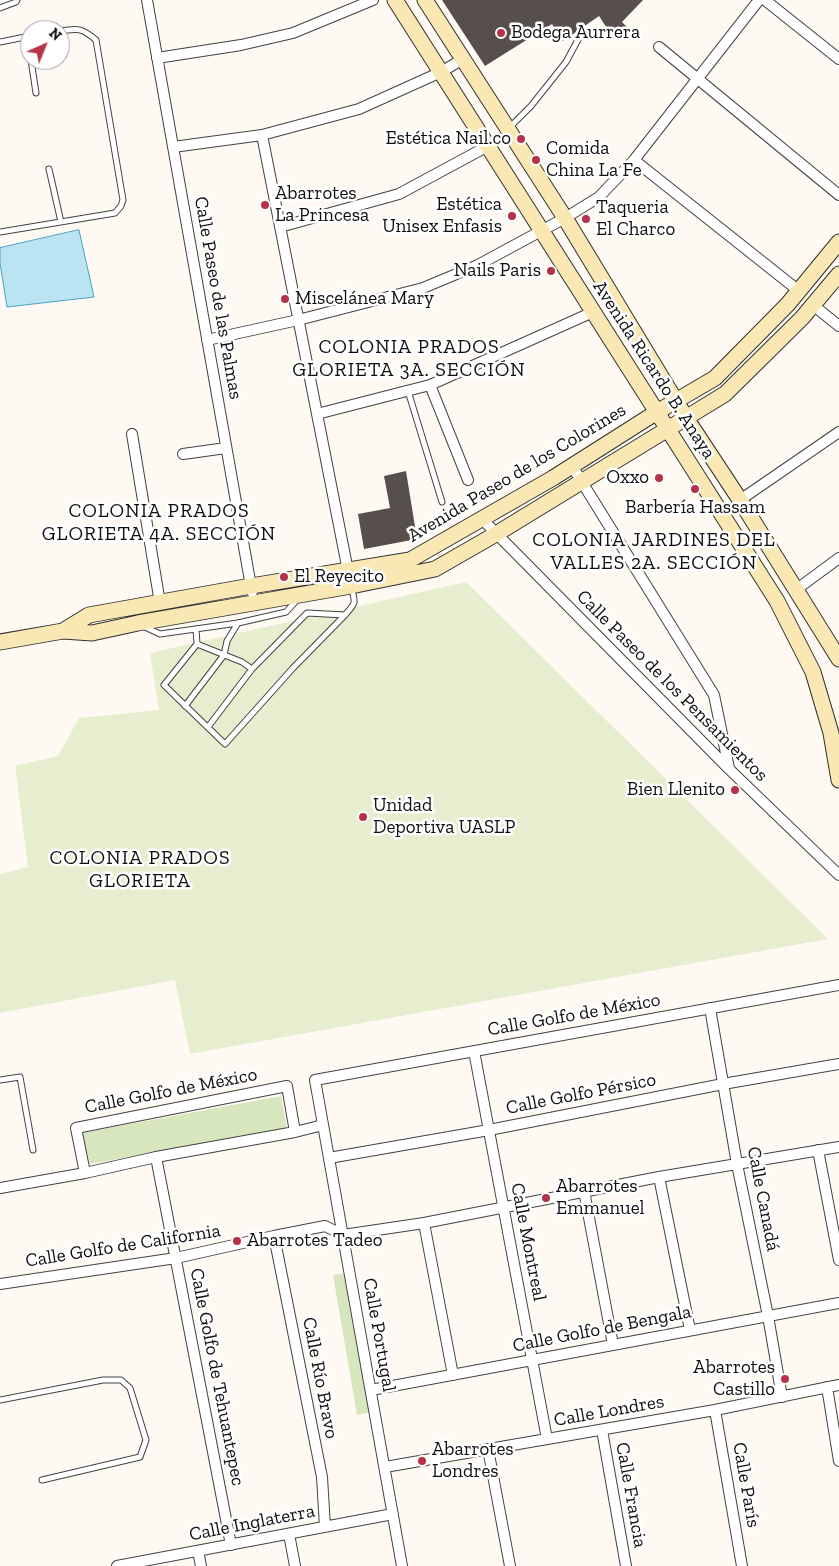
<!DOCTYPE html>
<html>
<head>
<meta charset="utf-8">
<style>
  body { margin:0 }
  #map { position:relative; width:839px; height:1566px; overflow:hidden; background:#fefaf3; font-family:"Zilla Slab",serif }
  canvas { display:block }
  .north { position:absolute; left:20px; top:20px; width:50px; height:50px; box-sizing:border-box; background:#fff; border:1px solid #9f9f9f; border-radius:50%; rotate:44deg; font-size:14px; font-weight:700; line-height:20px; text-align:center; color:#0f0f0f }
  .north::after { content:''; display:block; margin:auto; width:18px; height:22px; background:#b53248; clip-path:polygon(50% 0,100% 100%,50% 72%,0 100%) }
</style>
</head>
<body>
<div id="map">
<canvas width="839" height="1566"></canvas>
<div class="north">N</div>
</div>
<script>
const context = document.querySelector('canvas').getContext('2d');
context.lineJoin = 'round';
function fill(path, color) { context.fillStyle = color; context.fill(path, 'evenodd'); }
function strokePath(path, color, width, dash) { context.strokeStyle = color; context.lineWidth = width; context.lineCap = dash ? 'butt' : 'round'; context.setLineDash(dash || []); context.stroke(path); }
function write(font, color, halo, rows, align = 'center') {
  context.font = font + ' "Zilla Slab",serif'; context.lineWidth = 5; context.setLineDash([]); context.textBaseline = 'middle'; context.strokeStyle = halo; context.fillStyle = color; for (const [text, x, y, turn = 0] of rows) {
    context.save(); context.translate(x, y); context.rotate((+turn || 0) * Math.PI / 180); context.textAlign = isNaN(turn) ? turn : align; if (halo) context.strokeText(text, 0, 0); context.fillText(text, 0, 0); context.restore();
  }
}
fill(new Path2D(`
  M 281,1096 L 287,1128 L 90,1164 L 82,1133 Z
  M 347,1273 L 371,1412 L 357,1415 L 333,1275 Z`), '#d8e6be');
fill(new Path2D(`
  M 466,582 L 828,939 L 190,1054 L 175,980 L 0,1013 L 0,874 L 28,867 L 15,766 L 58,756 L 79,718 L 159,710 L 150,653 Z`), '#e7eecf');
const water = new Path2D(`
  M 79,230 L 94,297 L 7,307 L 0,263 L 0,248 Z`);
fill(water, '#bbe4f2');
strokePath(water, '#48a1c3', 1);
fill(new Path2D(`
  M 442,0 L 643,0 L 622,22 L 627,27 L 614,39 L 599,16 L 563,41 L 552,24 L 485,66 Z
  M 406,471 L 417,539 L 364,549 L 358,514 L 390,508 L 384,476 Z`), '#574f4c');
const lane = new Path2D(`
  M 0,8 L 16,2 L 17,0
  M 27,37 L 30,56
  M 0,42 L 30,36
  M 31,60 L 36,93
  M 509,128 L 531,106 L 566,62 L 580,36
  M 49,169 L 61,222
  M 0,232 L 115,213 L 121,206 L 123,200 L 96,40 C 82,28 78,28 60,31
  M 408,391 L 442,502
  M 345,615 C 356,603 356,603 351,587
  M 143,626 L 160,634 L 238,623 L 286,612 L 298,599
  M 196,629 L 197,644 L 242,662 L 252,669 L 307,613 L 345,615 L 293,668 L 225,744 L 164,685 L 197,644
  M 185,706 L 224,655 L 227,641 L 238,623
  M 208,727 L 252,669
  M 0,1080 L 20,1077 L 33,1150
  M 0,1400 L 103,1380 L 121,1380 L 130,1388 L 146,1440 L 140,1457 L 42,1480`);
const street = new Path2D(`
  M 147,0 L 252,592
  M 765,0 L 839,59
  M 659,47 L 839,195
  M 157,58 L 241,45 L 293,33 L 373,0
  M 262,135 L 349,576
  M 173,147 L 262,135 L 359,109 L 441,72 L 463,59
  M 634,160 L 799,291
  M 280,227 L 399,194 L 488,146
  M 813,305 L 839,326
  M 207,340 L 298,320 L 423,288 L 478,265 L 565,218 L 599,197 L 634,160 L 759,0
  M 430,385 L 468,480
  M 317,414 L 430,385 L 593,312
  M 132,434 L 160,603
  M 183,454 L 226,448
  M 572,466 L 714,695 L 729,768
  M 740,500 L 839,432
  M 482,519 L 729,769 L 839,875
  M 797,589 L 839,558
  M 710,1008 L 737,1164 L 768,1316 L 782,1397
  M 474,1051 L 547,1439
  M 818,1150 L 839,1260
  M 156,1157 L 231,1545
  M 329,1158 L 489,1130 L 723,1084 L 839,1064
  M 85,1173 L 76,1128 L 287,1086 L 295,1132
  M 659,1177 L 690,1330
  M 0,1188 L 85,1173 L 156,1157 L 295,1132 L 323,1125
  M 584,1191 L 613,1345
  M 424,1223 L 453,1375
  M 274,1236 L 322,1477 L 325,1527
  M 0,1284 L 176,1258 L 274,1236 L 325,1226 L 343,1235 L 424,1223 L 659,1177 L 839,1147
  M 827,1387 L 839,1461
  M 371,1390 L 839,1303
  M 715,1410 L 742,1566
  M 602,1430 L 626,1566
  M 488,1449 L 510,1566
  M 385,1467 L 715,1410 L 839,1385
  M 289,1534 L 295,1566
  M 198,1551 L 201,1566
  M 117,1566 L 393,1514
  M 402,1566 L 315,1080 L 839,985`);
const secondary = new Path2D(`
  M 395,0 L 777,601 L 813,672 L 831,733 L 839,780
  M 425,0 L 565,218 L 686,418 L 740,500 L 839,659
  M 63,631 L 89,615 L 251,586 L 410,560 L 553,478 L 657,412 L 715,378 L 788,304 L 839,242
  M 0,642 L 63,631 L 92,633 L 138,623 L 351,586 L 435,569 L 496,534 L 725,394 L 802,318 L 839,274`);
strokePath(lane, '#424242', 7);
strokePath(street, '#424242', 12);
strokePath(secondary, '#313131', 17);
strokePath(lane, '#fff', 5);
strokePath(street, '#fff', 10);
strokePath(secondary, '#f9e8b3', 15);
for (const [x, y, r, color] of [
  [501,33,5,"#b53248"],
  [521,139,5,"#b53248"],
  [536,160,5,"#b53248"],
  [265,205,5,"#b53248"],
  [512,216,5,"#b53248"],
  [586,219,5,"#b53248"],
  [551,271,5,"#b53248"],
  [285,299,5,"#b53248"],
  [659,478,5,"#b53248"],
  [695,489,5,"#b53248"],
  [284,577,5,"#b53248"],
  [735,790,5,"#b53248"],
  [363,817,5,"#b53248"],
  [546,1198,5,"#b53248"],
  [237,1241,5,"#b53248"],
  [785,1379,5,"#b53248"],
  [422,1461,5,"#b53248"]
]) { const dot = new Path2D(); dot.arc(x, y, r, 0, 2 * Math.PI); context.fillStyle = color; context.fill(dot); strokePath(dot, '#fff', 2); }
write('19px', '#0f0f0f', '#fff', [
  ["Bodega Aurrera",511,33],
  ["Estética Nail.co",511,139,"right"],
  ["Comida",546,149],
  ["China La Fe",546,171],
  ["Abarrotes",275,194],
  ["La Princesa",275,216],
  ["Estética",502,205,"right"],
  ["Unisex Enfasis",502,227,"right"],
  ["Taqueria",596,208],
  ["El Charco",596,230],
  ["Nails Paris",541,271,"right"],
  ["Miscelánea Mary",295,299],
  ["Oxxo",649,478,"right"],
  ["Barbería Hassam",695,508,"center"],
  ["El Reyecito",294,577],
  ["Bien Llenito",725,790,"right"],
  ["Unidad",373,806],
  ["Deportiva UASLP",373,828],
  ["Abarrotes",556,1187],
  ["Emmanuel",556,1209],
  ["Abarrotes Tadeo",247,1241],
  ["Abarrotes",775,1368,"right"],
  ["Castillo",775,1390,"right"],
  ["Abarrotes",432,1450],
  ["Londres",432,1472]
], 'left');
write('19px', '#0f0f0f', '#fff', [
  ["Calle Paseo de las Palmas",218,298,80],
  ["Avenida Ricardo B. Anaya",654,370,57],
  ["Avenida Paseo de los Colorines",517,473,-31],
  ["Calle Paseo de los Pensamientos",672,686,45],
  ["Calle Golfo de México",574,1015,-10],
  ["Calle Golfo de México",171,1091,-11],
  ["Calle Golfo Pérsico",581,1094,-11],
  ["Calle Canadá",763,1199,79],
  ["Calle Montreal",528,1242,79],
  ["Calle Golfo de California",123,1246,-9],
  ["Calle Golfo de Bengala",602,1329,-11],
  ["Calle Portugal",379,1335,80],
  ["Calle Golfo de Tehuantepec",217,1377,79],
  ["Calle Río Bravo",320,1378,79],
  ["Calle Londres",609,1411,-10],
  ["Calle París",746,1485,80],
  ["Calle Francia",631,1495,80],
  ["Calle Inglaterra",252,1523,-11]
]);
context.letterSpacing = '1px';
write('20px', '#0f0f0f', '#fff', [
  ["COLONIA PRADOS",409,347],
  ["GLORIETA 3A. SECCIÓN",409,370],
  ["COLONIA PRADOS",159,511],
  ["GLORIETA 4A. SECCIÓN",159,534],
  ["COLONIA JARDINES DEL",654,540],
  ["VALLES 2A. SECCIÓN",654,563],
  ["COLONIA PRADOS",140,858],
  ["GLORIETA",140,881]
]);
context.letterSpacing = '0px';
</script>
</body>
</html>
